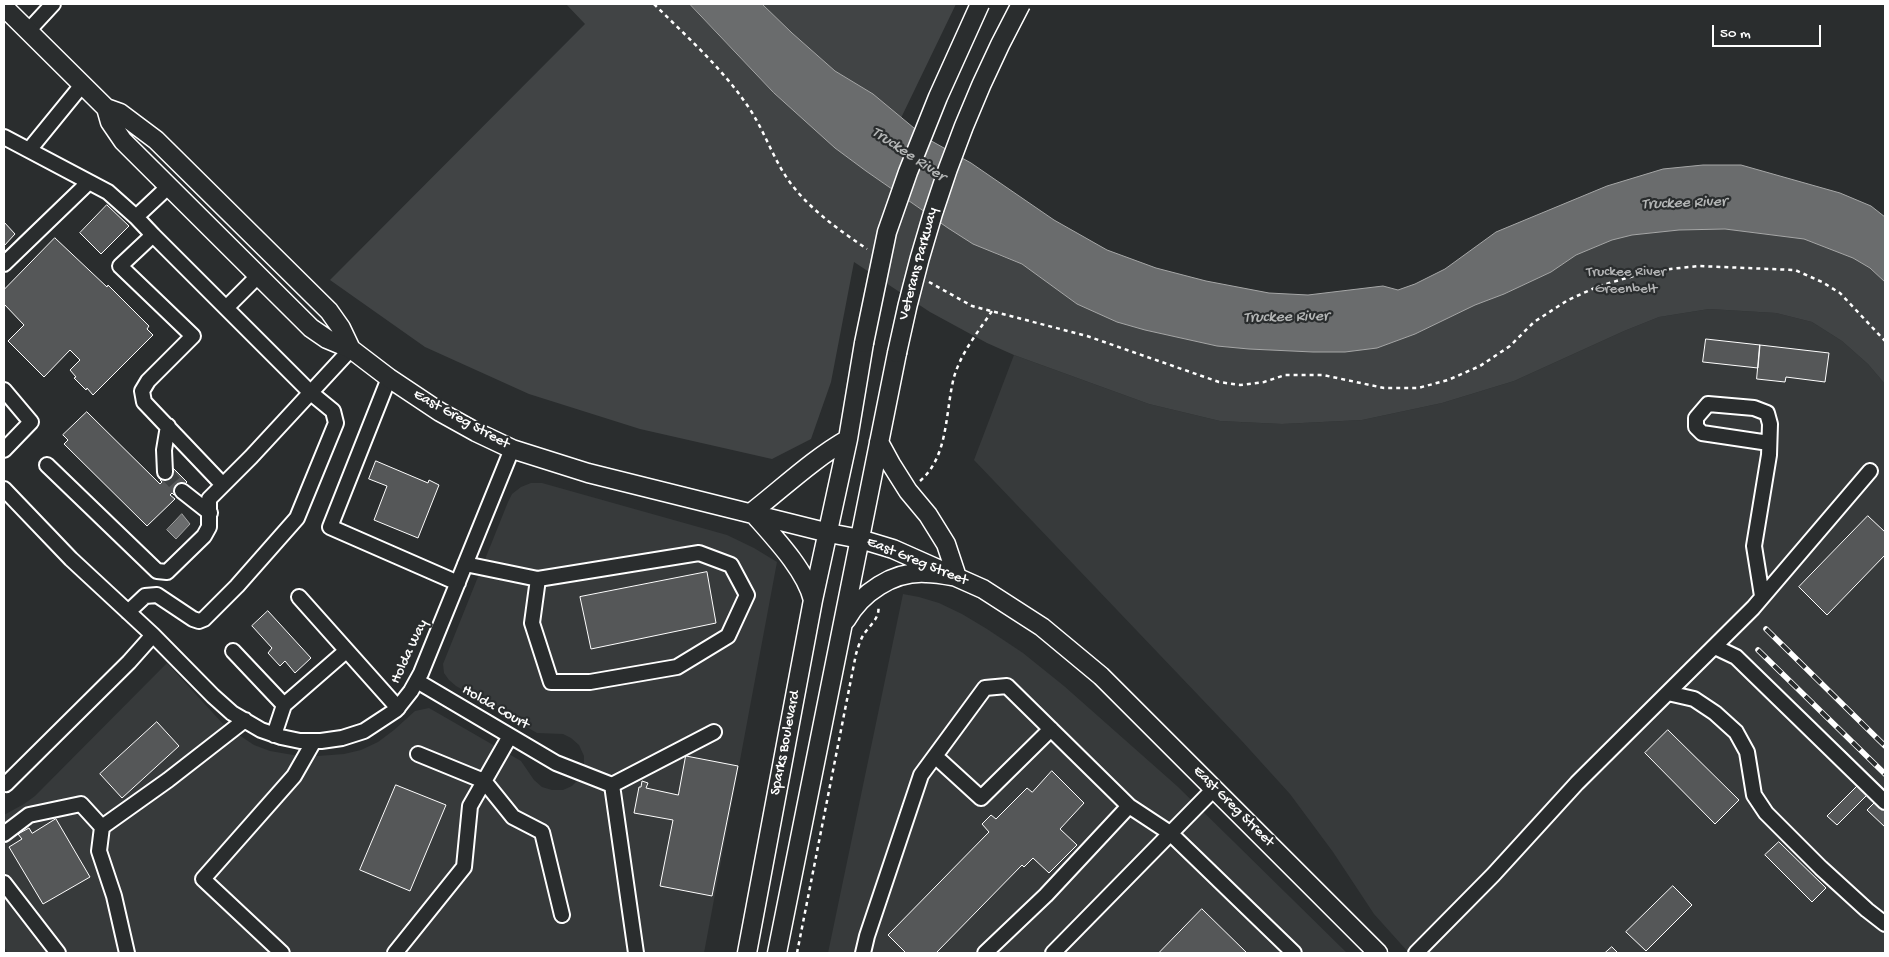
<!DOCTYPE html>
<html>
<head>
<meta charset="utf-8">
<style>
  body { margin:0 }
  #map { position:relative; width:1889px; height:957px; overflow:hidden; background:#2a2d2e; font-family:"Gochi Hand",sans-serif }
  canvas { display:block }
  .frame { position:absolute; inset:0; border:5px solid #fff; pointer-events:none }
  .scale { position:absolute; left:1712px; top:25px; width:109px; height:22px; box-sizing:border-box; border:2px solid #fff; border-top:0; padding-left:6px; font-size:15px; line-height:18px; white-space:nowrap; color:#fff; -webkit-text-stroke:4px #2a2d2e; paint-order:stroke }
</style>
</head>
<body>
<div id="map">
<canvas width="1889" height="957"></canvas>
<div class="frame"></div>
<div class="scale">50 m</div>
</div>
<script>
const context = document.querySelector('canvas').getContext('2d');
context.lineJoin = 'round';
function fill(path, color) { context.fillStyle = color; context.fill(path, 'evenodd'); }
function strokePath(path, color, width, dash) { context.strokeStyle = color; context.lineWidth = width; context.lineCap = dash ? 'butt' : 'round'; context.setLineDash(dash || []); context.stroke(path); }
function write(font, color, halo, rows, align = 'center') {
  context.font = font + ' "Gochi Hand",sans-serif'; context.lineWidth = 4.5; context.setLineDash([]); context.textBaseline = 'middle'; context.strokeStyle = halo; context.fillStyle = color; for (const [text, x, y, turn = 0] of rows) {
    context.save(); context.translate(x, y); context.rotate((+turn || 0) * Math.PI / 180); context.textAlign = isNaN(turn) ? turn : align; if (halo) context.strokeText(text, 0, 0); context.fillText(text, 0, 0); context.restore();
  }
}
fill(new Path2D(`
  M 1709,309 L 1776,313 L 1812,322 L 1842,341 L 1868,364 L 1885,384 L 1885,953 L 1409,953 L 1374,914 L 1333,852 L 1290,794 L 1241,740 L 974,460 L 1014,355 L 1149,404 L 1220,421 L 1282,424 L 1362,420 L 1442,403 L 1514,381 L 1624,331 L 1659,317 Z
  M 531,483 L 542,483 L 727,535 L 754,548 L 777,562 L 704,953 L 8,953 L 4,947 L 4,815 L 24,804 L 35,796 L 167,663 L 224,725 L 254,745 L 270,751 L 305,757 L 344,754 L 361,750 L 378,742 L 394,730 L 415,711 L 429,708 L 521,761 L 534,780 L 542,787 L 552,790 L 563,790 L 572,786 L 580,778 L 584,767 L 584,756 L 579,745 L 571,738 L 563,734 L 537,733 L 456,686 L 449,680 L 444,673 L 443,664 L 508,502 L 512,494 L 521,487 Z
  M 903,594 L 919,597 L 939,603 L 962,614 L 987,629 L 1023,653 L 1064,686 L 1177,786 L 1347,953 L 828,953 Z`), '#373a3b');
fill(new Path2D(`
  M 566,4 L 690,4 L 774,93 L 835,148 L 866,171 L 926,213 L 998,255 L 1022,264 L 1077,304 L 1117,322 L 1145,330 L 1217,346 L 1249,349 L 1313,352 L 1345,352 L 1377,348 L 1415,334 L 1475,305 L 1504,294 L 1551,272 L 1576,255 L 1612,240 L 1632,235 L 1679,230 L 1725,229 L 1804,239 L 1853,258 L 1870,268 L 1885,282 L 1885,384 L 1868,364 L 1842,341 L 1812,322 L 1776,313 L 1709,309 L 1659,317 L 1624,331 L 1514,381 L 1442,403 L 1362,420 L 1282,424 L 1220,421 L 1149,404 L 1014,355 L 987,343 L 930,312 L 854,262 L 831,382 L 811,439 L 772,459 L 640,429 L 529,394 L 425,347 L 330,280 L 585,24 Z
  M 762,4 L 956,4 L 901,118 L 873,94 L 835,71 L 792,33 Z`), '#414445');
const water = new Path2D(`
  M 690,4 L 762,4 L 792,33 L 835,71 L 873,94 L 926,138 L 971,163 L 1054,220 L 1107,250 L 1156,268 L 1206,281 L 1269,293 L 1308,295 L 1383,286 L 1398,290 L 1415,284 L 1445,269 L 1496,232 L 1607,186 L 1663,169 L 1703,165 L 1741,165 L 1840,193 L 1871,206 L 1885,217 L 1885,282 L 1870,268 L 1853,258 L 1804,239 L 1725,229 L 1679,230 L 1632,235 L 1612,240 L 1576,255 L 1551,272 L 1504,294 L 1475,305 L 1415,334 L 1377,348 L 1345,352 L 1313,352 L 1249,349 L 1217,346 L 1145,330 L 1117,322 L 1077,304 L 1022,264 L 973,244 L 948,228 L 866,171 L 835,148 L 774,93 Z
  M 182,514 L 190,524 L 176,539 L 167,530 Z`);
fill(water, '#6a6c6d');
strokePath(water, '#a6a7a7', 1);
const building = new Path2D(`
  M 107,205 L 129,226 L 101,254 L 80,233 Z
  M 4,222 L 15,234 L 4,246 Z
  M 55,238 L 107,287 L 108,285 L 149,326 L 147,329 L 153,335 L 93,395 L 87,388 L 86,390 L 74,378 L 76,377 L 70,370 L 80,360 L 70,350 L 44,377 L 8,341 L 24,325 L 4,304 L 4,290 Z
  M 1706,339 L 1760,345 L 1758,368 L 1703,362 Z
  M 1760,345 L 1829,353 L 1825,382 L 1786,377 L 1785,382 L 1757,379 Z
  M 87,412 L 160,484 L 162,482 L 160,480 L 173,468 L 187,482 L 174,495 L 172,493 L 170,495 L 175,499 L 147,526 L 64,444 L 68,440 L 63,435 Z
  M 376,461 L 428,483 L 429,480 L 439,485 L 418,538 L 374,520 L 387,486 L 369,479 Z
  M 1868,516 L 1885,532 L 1885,555 L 1827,615 L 1799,587 Z
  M 707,572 L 716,623 L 591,649 L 580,597 Z
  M 268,611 L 311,658 L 295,673 L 285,661 L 280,666 L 268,653 L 272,648 L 252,626 Z
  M 157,722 L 179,746 L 122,798 L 100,774 Z
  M 1668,730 L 1739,800 L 1715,824 L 1645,753 Z
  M 1845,751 L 1885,791 L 1885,827 L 1867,810 L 1875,802 L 1867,795 L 1837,825 L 1827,816 L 1858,785 L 1834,762 Z
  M 686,756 L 738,766 L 712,896 L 660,886 L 673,820 L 634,813 L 639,787 L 641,787 L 642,781 L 648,783 L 646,788 L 678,795 Z
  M 1052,771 L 1084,803 L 1060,829 L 1077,845 L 1049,873 L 1033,858 L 1024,867 L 1022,865 L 936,953 L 906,953 L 888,935 L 989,832 L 982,824 L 991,815 L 996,819 L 1027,788 L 1032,792 Z
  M 396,785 L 446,805 L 410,891 L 360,870 Z
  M 56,819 L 90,877 L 43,904 L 9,847 L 22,839 L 18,834 L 29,828 L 32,833 Z
  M 1779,842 L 1826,888 L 1812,902 L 1765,855 Z
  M 1673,886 L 1692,905 L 1646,951 L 1626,932 Z
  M 1202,909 L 1247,953 L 1159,953 Z
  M 1612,947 L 1618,953 L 1605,953 Z`);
fill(building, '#555758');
strokePath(building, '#fff', 1);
strokePath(new Path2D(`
  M 165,472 L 182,491`), '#3f4243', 14, [14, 7]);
const minor = new Path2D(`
  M 28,31 L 53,4
  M 4,137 L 108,192 L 136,217
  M 29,150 L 82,85
  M 153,235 L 136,217 L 168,187
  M 4,264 L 89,182
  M 226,308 L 258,276
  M 389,378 L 330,527 L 458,583
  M 4,390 L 31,422 L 4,450
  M 47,465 L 157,571 L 167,572 L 204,536 L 209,527 L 209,499 L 251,457 L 351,349
  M 165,472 L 164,450 L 168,426
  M 4,489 L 71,559 L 153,635 L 213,696 L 232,713 L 261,730 L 281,737 L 300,741 L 321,741 L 342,738 L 364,731 L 396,710 L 411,691 L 421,673 L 512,449
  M 182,491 L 210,513
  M 465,564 L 538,579 L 699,553 L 731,565 L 747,595 L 728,636 L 677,667 L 590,682 L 551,682 L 532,623 L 538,579
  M 1762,596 L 1754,546 L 1769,455 L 1770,424 L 1767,413 L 1754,408 L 1708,404 L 1696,418 L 1696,427 L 1702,433 L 1769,443
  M 299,597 L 398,708
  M 128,612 L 145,596 L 157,595 L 193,619 L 199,621 L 204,619 L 237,586 L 297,518 L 336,423 L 333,411 L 311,393 L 153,235 L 120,266 L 193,336 L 148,381 L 142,391 L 144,402 L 223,485
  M 1715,647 L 1736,657 L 1885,802
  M 233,651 L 284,705 L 274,735
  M 417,681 L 556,763 L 612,785 L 714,732
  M 1668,693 L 1694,699 L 1715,713 L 1736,732 L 1747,752 L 1754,795 L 1766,813 L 1821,868 L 1867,910 L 1885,924
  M 284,705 L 346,651
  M 418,754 L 484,781 L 513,817 L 542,832 L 562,915
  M 935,756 L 981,798 L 1051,729
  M 4,783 L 6,784 L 129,662 L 153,635
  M 612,785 L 636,953
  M 4,834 L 29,815 L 81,804 L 102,827
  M 4,883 L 58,953
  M 127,953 L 114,896 L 99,851 L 102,827 L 168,780 L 245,720
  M 282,953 L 203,879 L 294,776 L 314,741
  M 395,953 L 464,867 L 470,806 L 510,736
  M 863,953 L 867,936 L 921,775 L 985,688 L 1007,686 L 1129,806 L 1170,833 L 1294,953
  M 985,953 L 1046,895 L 1129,806
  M 1053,953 L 1209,794
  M 1416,953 L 1493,875 L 1577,783 L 1753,608 L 1870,471`);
const major = new Path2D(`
  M 4,7 L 106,108 L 120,113 L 156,140 L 329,311 L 341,328 L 351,349
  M 106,108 L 110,122 L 123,141 L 311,328 L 327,339 L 351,349 L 389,378 L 440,412 L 476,432 L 512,449 L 588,473 L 829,533 L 860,539 L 893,549 L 983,589 L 1042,627 L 1101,676 L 1378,953
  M 813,600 C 806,570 773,536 752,512 C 784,487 813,459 848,439
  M 846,620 C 861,593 893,571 926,573 C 936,573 946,575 957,577 L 946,544 L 928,515 L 908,491 L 891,464 L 879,442
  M 747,953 L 813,600 L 848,439 L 864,343
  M 777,953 L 897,353`);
strokePath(minor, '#fff', 18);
strokePath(major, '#fff', 21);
strokePath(new Path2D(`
  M 654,4 C 686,36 721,67 747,105 C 764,129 772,157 789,181 C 809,209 839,230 867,249
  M 929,282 L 972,306 L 1087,336 L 1219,382 L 1240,385 L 1264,382 L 1285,375 L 1323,375 L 1384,388 L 1418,388 L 1448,380 L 1480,366 L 1510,346 L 1534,322 L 1568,300 L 1599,286 L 1651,271 L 1699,266 L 1795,270 L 1822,282 L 1840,293 L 1885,341
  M 920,481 C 949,456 945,412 954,377 C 961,353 978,332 992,311
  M 797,953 L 856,654 C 858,648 860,640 864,634 C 870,625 881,617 878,605`), '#fff', 2.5, [4, 4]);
strokePath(minor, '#2a2d2e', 14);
strokePath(major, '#2a2d2e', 18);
const rail = new Path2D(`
  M 1766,629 L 1885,746
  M 1758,650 L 1885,774`);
strokePath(rail, '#fff', 5.5);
strokePath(rail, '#2a2d2e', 4, [11]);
const majorBridge = new Path2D(`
  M 864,343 L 887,232 L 908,172 L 938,97 L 980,4
  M 897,353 C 922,231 962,113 1021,4`);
strokePath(majorBridge, '#fff', 21, []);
strokePath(majorBridge, '#2a2d2e', 18);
write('15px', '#fff', '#2a2d2e', [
  ["Veterans Parkway",919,264,-75],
  ["East Greg Street",461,420,29],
  ["East Greg Street",917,562,22],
  ["Holda Way",410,652,-65],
  ["Holda Court",495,708,30],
  ["Sparks Boulevard",786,743,-79],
  ["East Greg Street",1233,807,45]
]);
write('15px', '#b3b4b5', '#2a2d2e', [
  ["Truckee River",1626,273],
  ["Greenbelt",1626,290]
]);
write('italic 16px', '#b4b6b6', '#2a2d2e', [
  ["Truckee River",908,155,34],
  ["Truckee River",1684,204,-2],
  ["Truckee River",1286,318,-1]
]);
</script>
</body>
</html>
